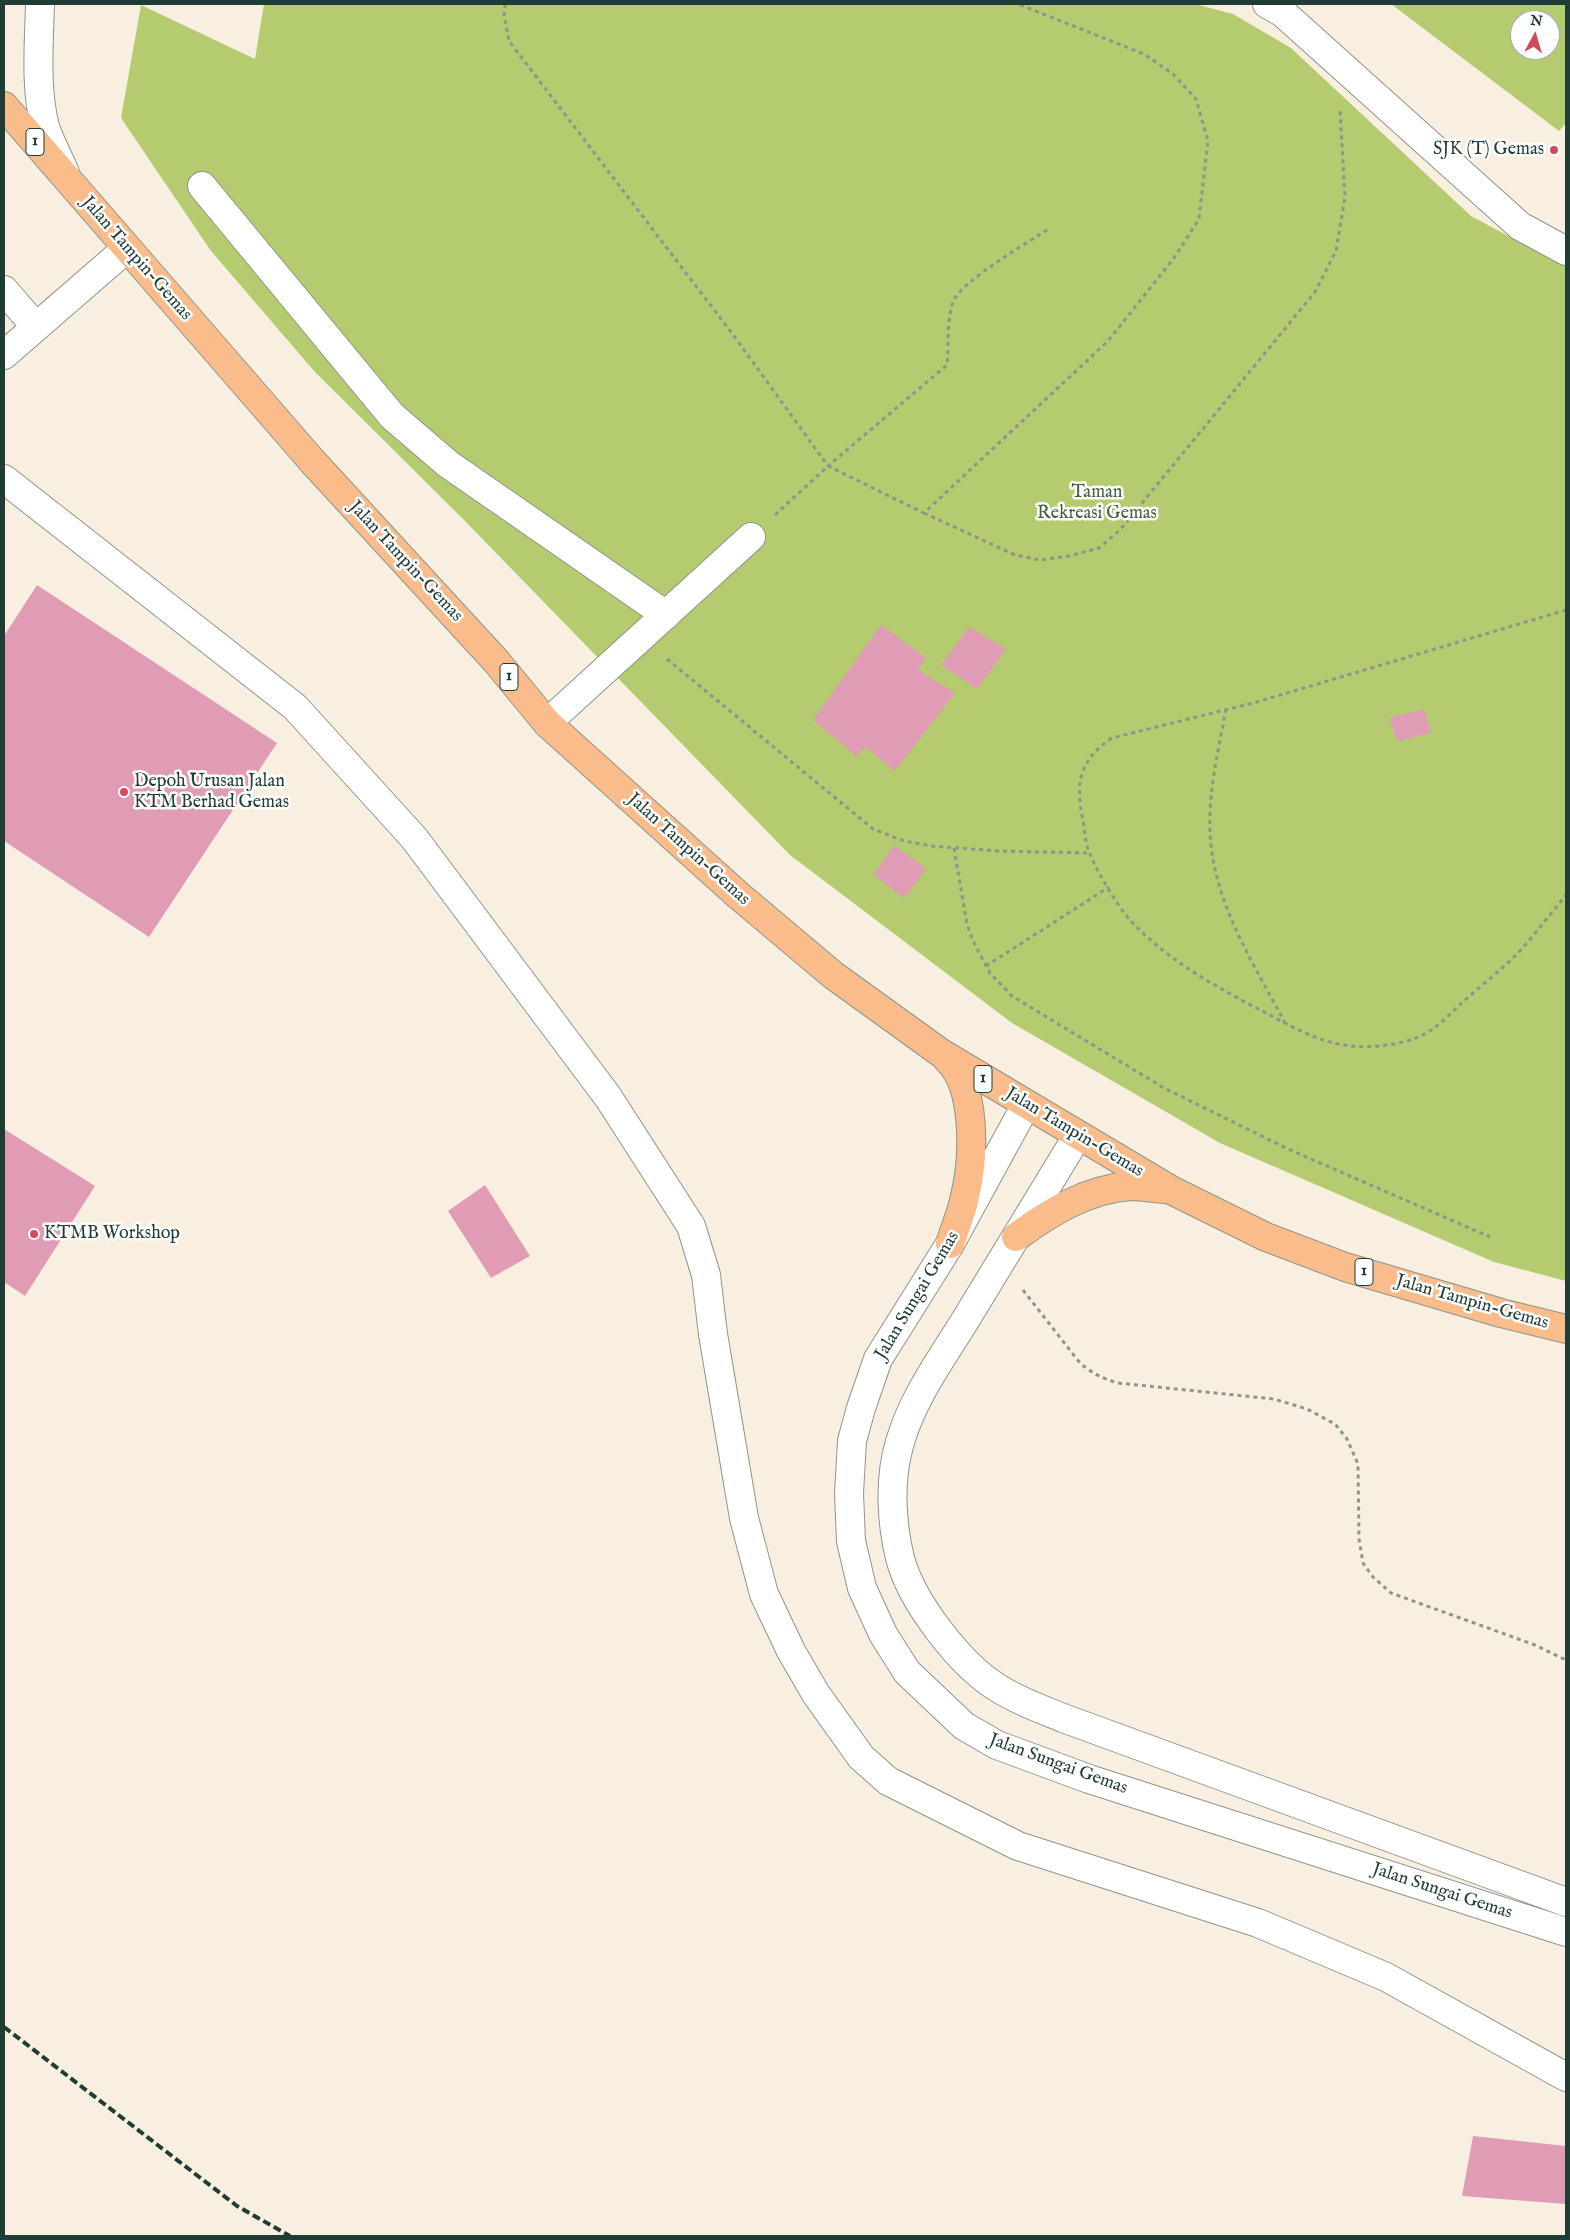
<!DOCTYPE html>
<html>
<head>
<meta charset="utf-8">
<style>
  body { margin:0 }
  #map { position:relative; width:1570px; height:2240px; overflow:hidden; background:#f9efe0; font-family:"IM FELL English",serif }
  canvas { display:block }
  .frame { position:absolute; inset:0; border:5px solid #1f3d34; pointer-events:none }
  .north { position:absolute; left:1510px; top:10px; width:50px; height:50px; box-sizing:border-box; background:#fff; border:1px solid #a5b1ae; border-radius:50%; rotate:6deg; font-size:14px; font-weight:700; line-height:20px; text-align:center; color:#1f3d34 }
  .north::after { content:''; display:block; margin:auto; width:18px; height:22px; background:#d1495b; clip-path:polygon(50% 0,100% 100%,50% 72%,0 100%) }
</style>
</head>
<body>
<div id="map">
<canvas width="1570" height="2240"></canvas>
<div class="frame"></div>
<div class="north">N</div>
</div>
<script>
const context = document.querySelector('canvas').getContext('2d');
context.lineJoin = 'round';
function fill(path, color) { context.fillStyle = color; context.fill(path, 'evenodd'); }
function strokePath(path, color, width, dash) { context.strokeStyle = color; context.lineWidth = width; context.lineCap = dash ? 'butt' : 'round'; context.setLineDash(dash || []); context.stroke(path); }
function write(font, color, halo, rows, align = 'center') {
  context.font = font + ' "IM FELL English",serif'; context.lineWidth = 5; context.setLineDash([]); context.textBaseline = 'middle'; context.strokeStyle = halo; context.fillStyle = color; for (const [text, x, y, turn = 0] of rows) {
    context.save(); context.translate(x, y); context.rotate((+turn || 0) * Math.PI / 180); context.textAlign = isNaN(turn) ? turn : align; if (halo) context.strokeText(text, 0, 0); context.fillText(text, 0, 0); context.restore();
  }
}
fill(new Path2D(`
  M 264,4 L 1195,4 L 1233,14 L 1291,48 L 1471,216 L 1566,267 L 1566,1281 L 1494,1262 L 1220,1143 L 1012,1023 L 790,855 L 463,519 L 315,372 L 211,251 L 121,118 L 141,5 L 255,59 Z
  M 1391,4 L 1566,4 L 1566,123 L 1559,131 ZM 1520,20 L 1550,20 L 1550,50 L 1520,50 Z`), '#b5cb6f');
fill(new Path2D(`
  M 37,585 L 277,743 L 149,937 L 4,841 L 4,636 Z
  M 881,625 L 926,658 L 918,670 L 955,693 L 895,771 L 865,747 L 856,756 L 813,720 Z
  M 969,627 L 1006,649 L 977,689 L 941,665 Z
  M 1424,709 L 1431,733 L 1397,741 L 1389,718 Z
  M 894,845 L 926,869 L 904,898 L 874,875 Z
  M 4,1129 L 95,1186 L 25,1296 L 4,1282 Z
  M 485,1185 L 530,1256 L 491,1278 L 448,1211 Z
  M 1473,2136 L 1566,2146 L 1566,2204 L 1462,2196 Z`), '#e09cb5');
const minor = new Path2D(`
  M 40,4 C 39,43 35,88 45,127 C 50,142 59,158 65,173
  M 1267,4 L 1283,13 L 1520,226 L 1566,251
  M 202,186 L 392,416 L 448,464 L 666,615
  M 4,290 L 36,327
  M 4,355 L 126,249
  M 4,479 L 295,707 L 414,838 L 608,1097 L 691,1226 L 706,1275 L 713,1334 L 744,1518 L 764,1594 L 791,1651 L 816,1694 L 861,1757 L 888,1781 L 1018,1846 L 1258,1923 L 1386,1977 L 1566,2077
  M 547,723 L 751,537
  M 1026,1105 L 950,1244 L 878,1359 L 861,1408 L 852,1441 L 849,1493 L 851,1541 L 862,1588 L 883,1634 L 907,1672 L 964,1726 L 997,1745 L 1089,1779 L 1566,1932
  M 1078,1135 C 1040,1197 1003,1258 966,1319 C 942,1358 913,1397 900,1442 C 889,1478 891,1521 900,1558 C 911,1601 960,1665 998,1688 C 1018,1701 1041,1709 1063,1718 L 1566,1902`);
const highway = new Path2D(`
  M 4,106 L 313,462 L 496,661 L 547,723 L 738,895 L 833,975 L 941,1053 L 1171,1190 L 1266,1237 L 1345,1267 L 1501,1313 L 1566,1329
  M 947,1059 C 977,1086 974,1159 965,1196 C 962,1212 955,1228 950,1244
  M 1016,1237 C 1049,1213 1087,1189 1130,1186 C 1141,1186 1153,1188 1165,1189`);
strokePath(minor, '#8c968a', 30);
strokePath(highway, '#8c968a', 30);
strokePath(new Path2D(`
  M 505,4 L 504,14 L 509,41 L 734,336 L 828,466 L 947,365 C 949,345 946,319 954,300 C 962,281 1030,241 1050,228
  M 924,513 L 1015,555 L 1040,560 L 1069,556 L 1099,548 L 1120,530 L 1315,292 L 1336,251 L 1345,197 L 1340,110
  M 775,515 L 828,466 L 924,513 L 1108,341 L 1174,258 L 1199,219 L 1208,141 L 1196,99 L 1173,74 L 1144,54 L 1018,4
  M 1566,610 L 1257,702 L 1112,738 C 1079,760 1075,784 1083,820 C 1085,831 1085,844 1090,854 C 1097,872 1118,907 1131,921 C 1169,962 1220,989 1268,1014 C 1288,1025 1309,1036 1330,1042 C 1357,1050 1391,1047 1416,1038 C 1435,1031 1450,1014 1464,1001 C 1482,985 1501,970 1518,953 C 1535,935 1550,914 1566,895
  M 667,659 L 873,829 L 904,841 L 932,846 L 999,851 L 1089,853
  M 1226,709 C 1218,753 1206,800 1211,845 C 1218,910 1255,966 1285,1023
  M 954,848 L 967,924 L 973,941 L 990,973 L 1012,996 L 1164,1088 L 1288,1149 L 1490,1237
  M 986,966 L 1109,887
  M 1023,1290 L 1080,1363 C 1092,1373 1103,1379 1118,1383 L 1274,1399 L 1307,1409 L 1335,1424 L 1347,1439 L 1358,1464 L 1359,1539 L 1363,1563 L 1373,1577 L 1391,1593 L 1535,1645 L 1566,1660`), '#8c968a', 3, [4, 4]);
strokePath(minor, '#fff', 28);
strokePath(highway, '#f9bc8a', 28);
strokePath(new Path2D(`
  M 4,2027 L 237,2206 L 290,2236`), '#1f3d34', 4, [8, 4]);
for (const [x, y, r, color] of [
  [1554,150,5,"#d1495b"],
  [124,792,5,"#d1495b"],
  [34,1234,5,"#d1495b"]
]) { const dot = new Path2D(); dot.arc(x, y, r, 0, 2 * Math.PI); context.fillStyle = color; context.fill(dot); strokePath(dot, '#fff', 2); }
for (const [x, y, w] of [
  [35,142,18],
  [509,677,18],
  [983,1079,18],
  [1364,1272,18]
]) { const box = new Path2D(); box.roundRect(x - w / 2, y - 13.5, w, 27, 4); context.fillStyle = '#fff'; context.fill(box); strokePath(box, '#1f3d34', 1); }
write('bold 16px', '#1f3d34', null, [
  ["1",35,142],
  ["1",509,677],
  ["1",983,1079],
  ["1",1364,1272]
]);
write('18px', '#1f3d34', '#fff', [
  ["SJK (T) Gemas",1544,150,"right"],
  ["Depoh Urusan Jalan",134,782],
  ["KTM Berhad Gemas",134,803],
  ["KTMB Workshop",44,1234]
], 'left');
write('18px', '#1f3d34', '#fff', [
  ["Jalan Tampin-Gemas",136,259,49],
  ["Jalan Tampin-Gemas",405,562,47],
  ["Jalan Tampin-Gemas",688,850,42],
  ["Jalan Tampin-Gemas",1074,1133,31],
  ["Jalan Sungai Gemas",918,1296,-59],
  ["Jalan Tampin-Gemas",1472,1303,16],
  ["Jalan Sungai Gemas",1058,1765,20],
  ["Jalan Sungai Gemas",1442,1892,18]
]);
write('18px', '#446043', '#fff', [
  ["Taman",1097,493],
  ["Rekreasi Gemas",1097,514]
]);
</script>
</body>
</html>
